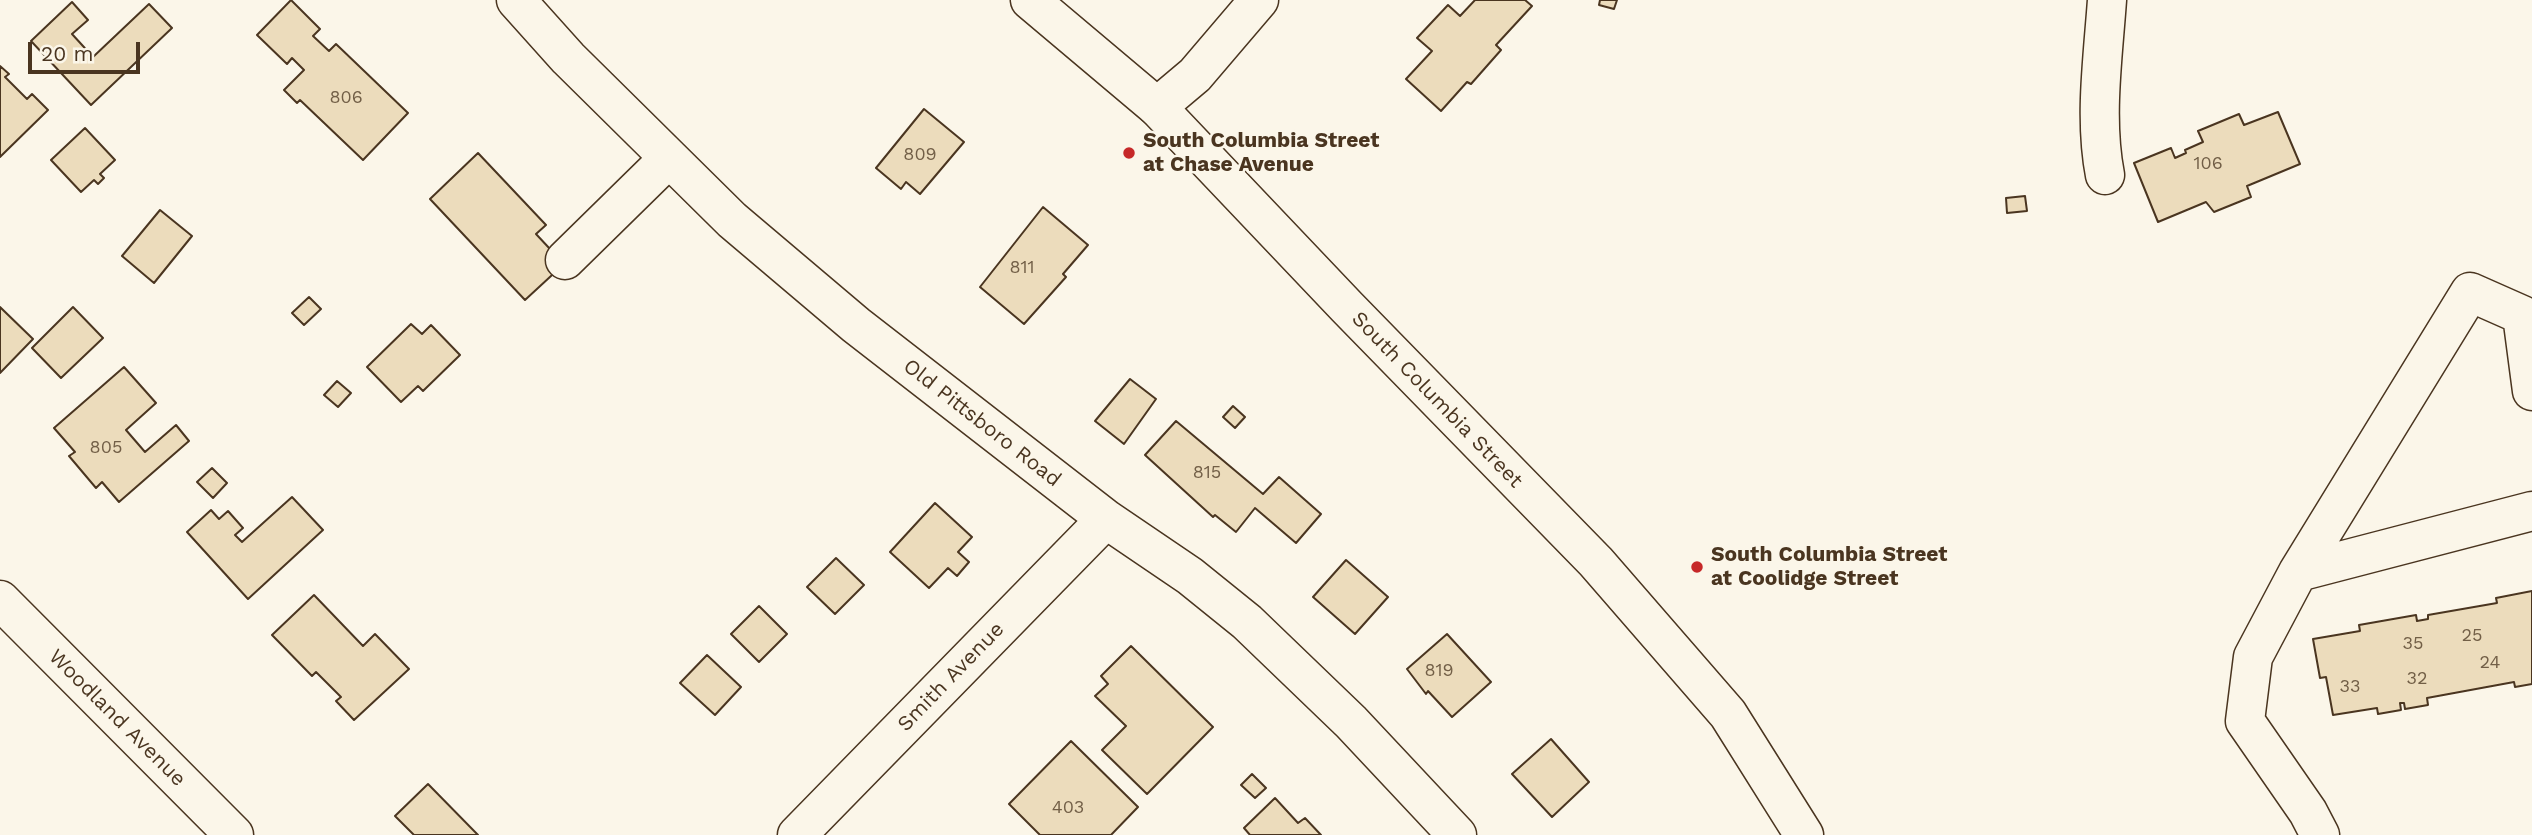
<!DOCTYPE html>
<html>
<head>
<meta charset="utf-8">
<style>
  body { margin:0 }
  #map { position:relative; width:2532px; height:835px; overflow:hidden; background:#fbf6e9; font-family:"Work Sans",sans-serif }
  canvas { display:block }
  .scale { position:absolute; left:28px; top:42px; width:112px; height:32px; box-sizing:border-box; border:4px solid #4a3520; border-top:0; padding-left:9px; font-size:21px; line-height:24px; white-space:nowrap; color:#4a3520; -webkit-text-stroke:5px #fbf6e9; paint-order:stroke }
</style>
</head>
<body>
<div id="map">
<canvas width="2532" height="835"></canvas>
<div class="scale">20 m</div>
</div>
<script>
const context = document.querySelector('canvas').getContext('2d');
context.lineJoin = 'round';
function fill(path, color) { context.fillStyle = color; context.fill(path, 'evenodd'); }
function strokePath(path, color, width, dash) { context.strokeStyle = color; context.lineWidth = width; context.lineCap = dash ? 'butt' : 'round'; context.setLineDash(dash || []); context.stroke(path); }
function write(font, color, halo, rows, align = 'center') {
  context.font = font + ' "Work Sans",sans-serif'; context.lineWidth = 5; context.setLineDash([]); context.textBaseline = 'middle'; context.strokeStyle = halo; context.fillStyle = color; for (const [text, x, y, turn = 0] of rows) {
    context.save(); context.translate(x, y); context.rotate((+turn || 0) * Math.PI / 180); context.textAlign = isNaN(turn) ? turn : align; if (halo) context.strokeText(text, 0, 0); context.fillText(text, 0, 0); context.restore();
  }
}
const building = new Path2D(`
  M 291,0 L 320,29 L 313,36 L 329,51 L 336,44 L 408,113 L 363,160 L 300,100 L 297,103 L 284,90 L 304,70 L 292,58 L 287,64 L 257,35 Z
  M 1475,0 L 1525,0 L 1532,6 L 1496,45 L 1501,50 L 1471,84 L 1467,82 L 1441,111 L 1406,79 L 1432,51 L 1417,38 L 1448,5 L 1460,16 Z
  M 1600,0 L 1617,0 L 1614,9 L 1599,5 Z
  M 72,2 L 88,20 L 72,34 L 93,57 L 149,4 L 172,28 L 91,105 L 31,41 Z
  M 0,66 L 9,74 L 5,77 L 27,99 L 32,94 L 48,110 L 0,157 Z
  M 924,109 L 964,142 L 920,194 L 906,182 L 901,189 L 876,168 Z
  M 2278,112 L 2300,164 L 2247,186 L 2251,197 L 2214,212 L 2206,202 L 2158,222 L 2134,163 L 2171,148 L 2175,158 L 2186,153 L 2185,150 L 2203,142 L 2198,131 L 2239,114 L 2244,125 Z
  M 85,128 L 115,160 L 100,174 L 104,178 L 98,184 L 94,180 L 81,192 L 51,160 Z
  M 478,153 L 546,225 L 536,234 L 564,264 L 525,300 L 430,199 Z
  M 2025,196 L 2027,211 L 2007,213 L 2006,198 Z
  M 1043,207 L 1088,245 L 1063,274 L 1066,277 L 1024,324 L 980,287 Z
  M 160,210 L 192,236 L 154,283 L 122,256 Z
  M 309,297 L 321,309 L 304,325 L 292,313 Z
  M 0,307 L 33,339 L 0,373 Z
  M 73,307 L 103,338 L 61,378 L 32,348 Z
  M 411,324 L 422,334 L 431,325 L 460,355 L 423,391 L 418,386 L 401,402 L 367,367 Z
  M 124,367 L 156,403 L 126,430 L 145,452 L 176,425 L 189,441 L 119,502 L 102,482 L 96,488 L 69,456 L 75,452 L 54,428 Z
  M 1130,379 L 1156,399 L 1124,444 L 1095,421 Z
  M 337,381 L 351,393 L 338,407 L 324,395 Z
  M 1233,406 L 1245,417 L 1235,428 L 1223,417 Z
  M 1176,421 L 1263,494 L 1279,477 L 1321,514 L 1296,543 L 1255,508 L 1236,532 L 1215,515 L 1213,517 L 1145,455 Z
  M 212,468 L 227,483 L 213,498 L 197,482 Z
  M 292,497 L 323,530 L 248,599 L 187,532 L 211,510 L 219,519 L 228,511 L 243,528 L 235,535 L 242,542 Z
  M 935,503 L 972,537 L 958,552 L 969,562 L 957,576 L 948,568 L 929,588 L 890,552 Z
  M 836,558 L 864,585 L 835,614 L 807,587 Z
  M 1346,560 L 1388,597 L 1355,634 L 1313,597 Z
  M 2532,591 L 2532,684 L 2515,687 L 2514,682 L 2427,698 L 2428,705 L 2405,709 L 2404,703 L 2400,703 L 2401,710 L 2378,714 L 2377,708 L 2333,715 L 2326,677 L 2320,678 L 2313,639 L 2360,631 L 2359,625 L 2416,615 L 2417,621 L 2428,619 L 2428,615 L 2497,603 L 2496,598 Z
  M 314,595 L 363,646 L 375,634 L 409,669 L 354,720 L 336,701 L 341,697 L 316,672 L 312,676 L 272,635 Z
  M 759,606 L 787,634 L 759,662 L 731,634 Z
  M 1447,634 L 1491,682 L 1452,717 L 1428,691 L 1426,694 L 1407,669 Z
  M 1131,646 L 1213,727 L 1147,794 L 1102,750 L 1126,726 L 1095,696 L 1108,684 L 1101,676 Z
  M 707,655 L 741,687 L 715,715 L 680,683 Z
  M 1551,739 L 1589,782 L 1552,817 L 1512,774 Z
  M 1071,741 L 1138,807 L 1111,835 L 1040,835 L 1009,804 Z
  M 1252,774 L 1266,788 L 1255,798 L 1241,785 Z
  M 428,784 L 478,835 L 414,835 L 395,816 Z
  M 1275,798 L 1298,823 L 1305,818 L 1321,835 L 1250,835 L 1244,828 Z`);
fill(building, '#ecdcbc');
strokePath(building, '#4a3520', 2);
const minor = new Path2D(`
  M 516,0 L 568,58 L 732,220 L 856,325 L 1106,519 L 1190,576 L 1247,622 L 1351,722 L 1457,835
  M 1157,107 L 1195,75 L 1259,0
  M 2105,175 C 2094,119 2103,57 2107,0
  M 565,260 L 669,158
  M 2298,572 L 2532,511
  M 0,600 L 234,835
  M 797,835 L 1106,519
  M 2320,835 L 2308,812 L 2245,721 L 2253,657 L 2298,572 L 2470,292 L 2522,315 L 2532,391`);
const major = new Path2D(`
  M 1030,0 L 1157,107 L 1347,307 L 1596,562 L 1728,714 L 1804,835`);
strokePath(minor, '#4a3520', 41);
strokePath(major, '#4a3520', 41);
strokePath(minor, '#fbf6e9', 38);
strokePath(major, '#fbf6e9', 38);
for (const [x, y, r, color] of [
  [1129,153,7,"#c62828"],
  [1697,567,7,"#c62828"]
]) { const dot = new Path2D(); dot.arc(x, y, r, 0, 2 * Math.PI); context.fillStyle = color; context.fill(dot); strokePath(dot, '#fbf6e9', 2.5); }
write('18px', '#725f47', null, [
  ["806",346,98],
  ["809",920,155],
  ["106",2208,164],
  ["811",1022,268],
  ["805",106,448],
  ["815",1207,473],
  ["25",2472,636],
  ["35",2413,644],
  ["24",2490,663],
  ["819",1439,671],
  ["32",2417,679],
  ["33",2350,687],
  ["403",1068,808]
]);
write('bold 21px', '#4a3520', '#fbf6e9', [
  ["South Columbia Street",1143,141],
  ["at Chase Avenue",1143,165],
  ["South Columbia Street",1711,555],
  ["at Coolidge Street",1711,579]
], 'left');
write('21px', '#4a3520', '#fbf6e9', [
  ["South Columbia Street",1437,400,46],
  ["Old Pittsboro Road",982,423,38],
  ["Smith Avenue",951,677,-46],
  ["Woodland Avenue",117,718,45]
]);
</script>
</body>
</html>
